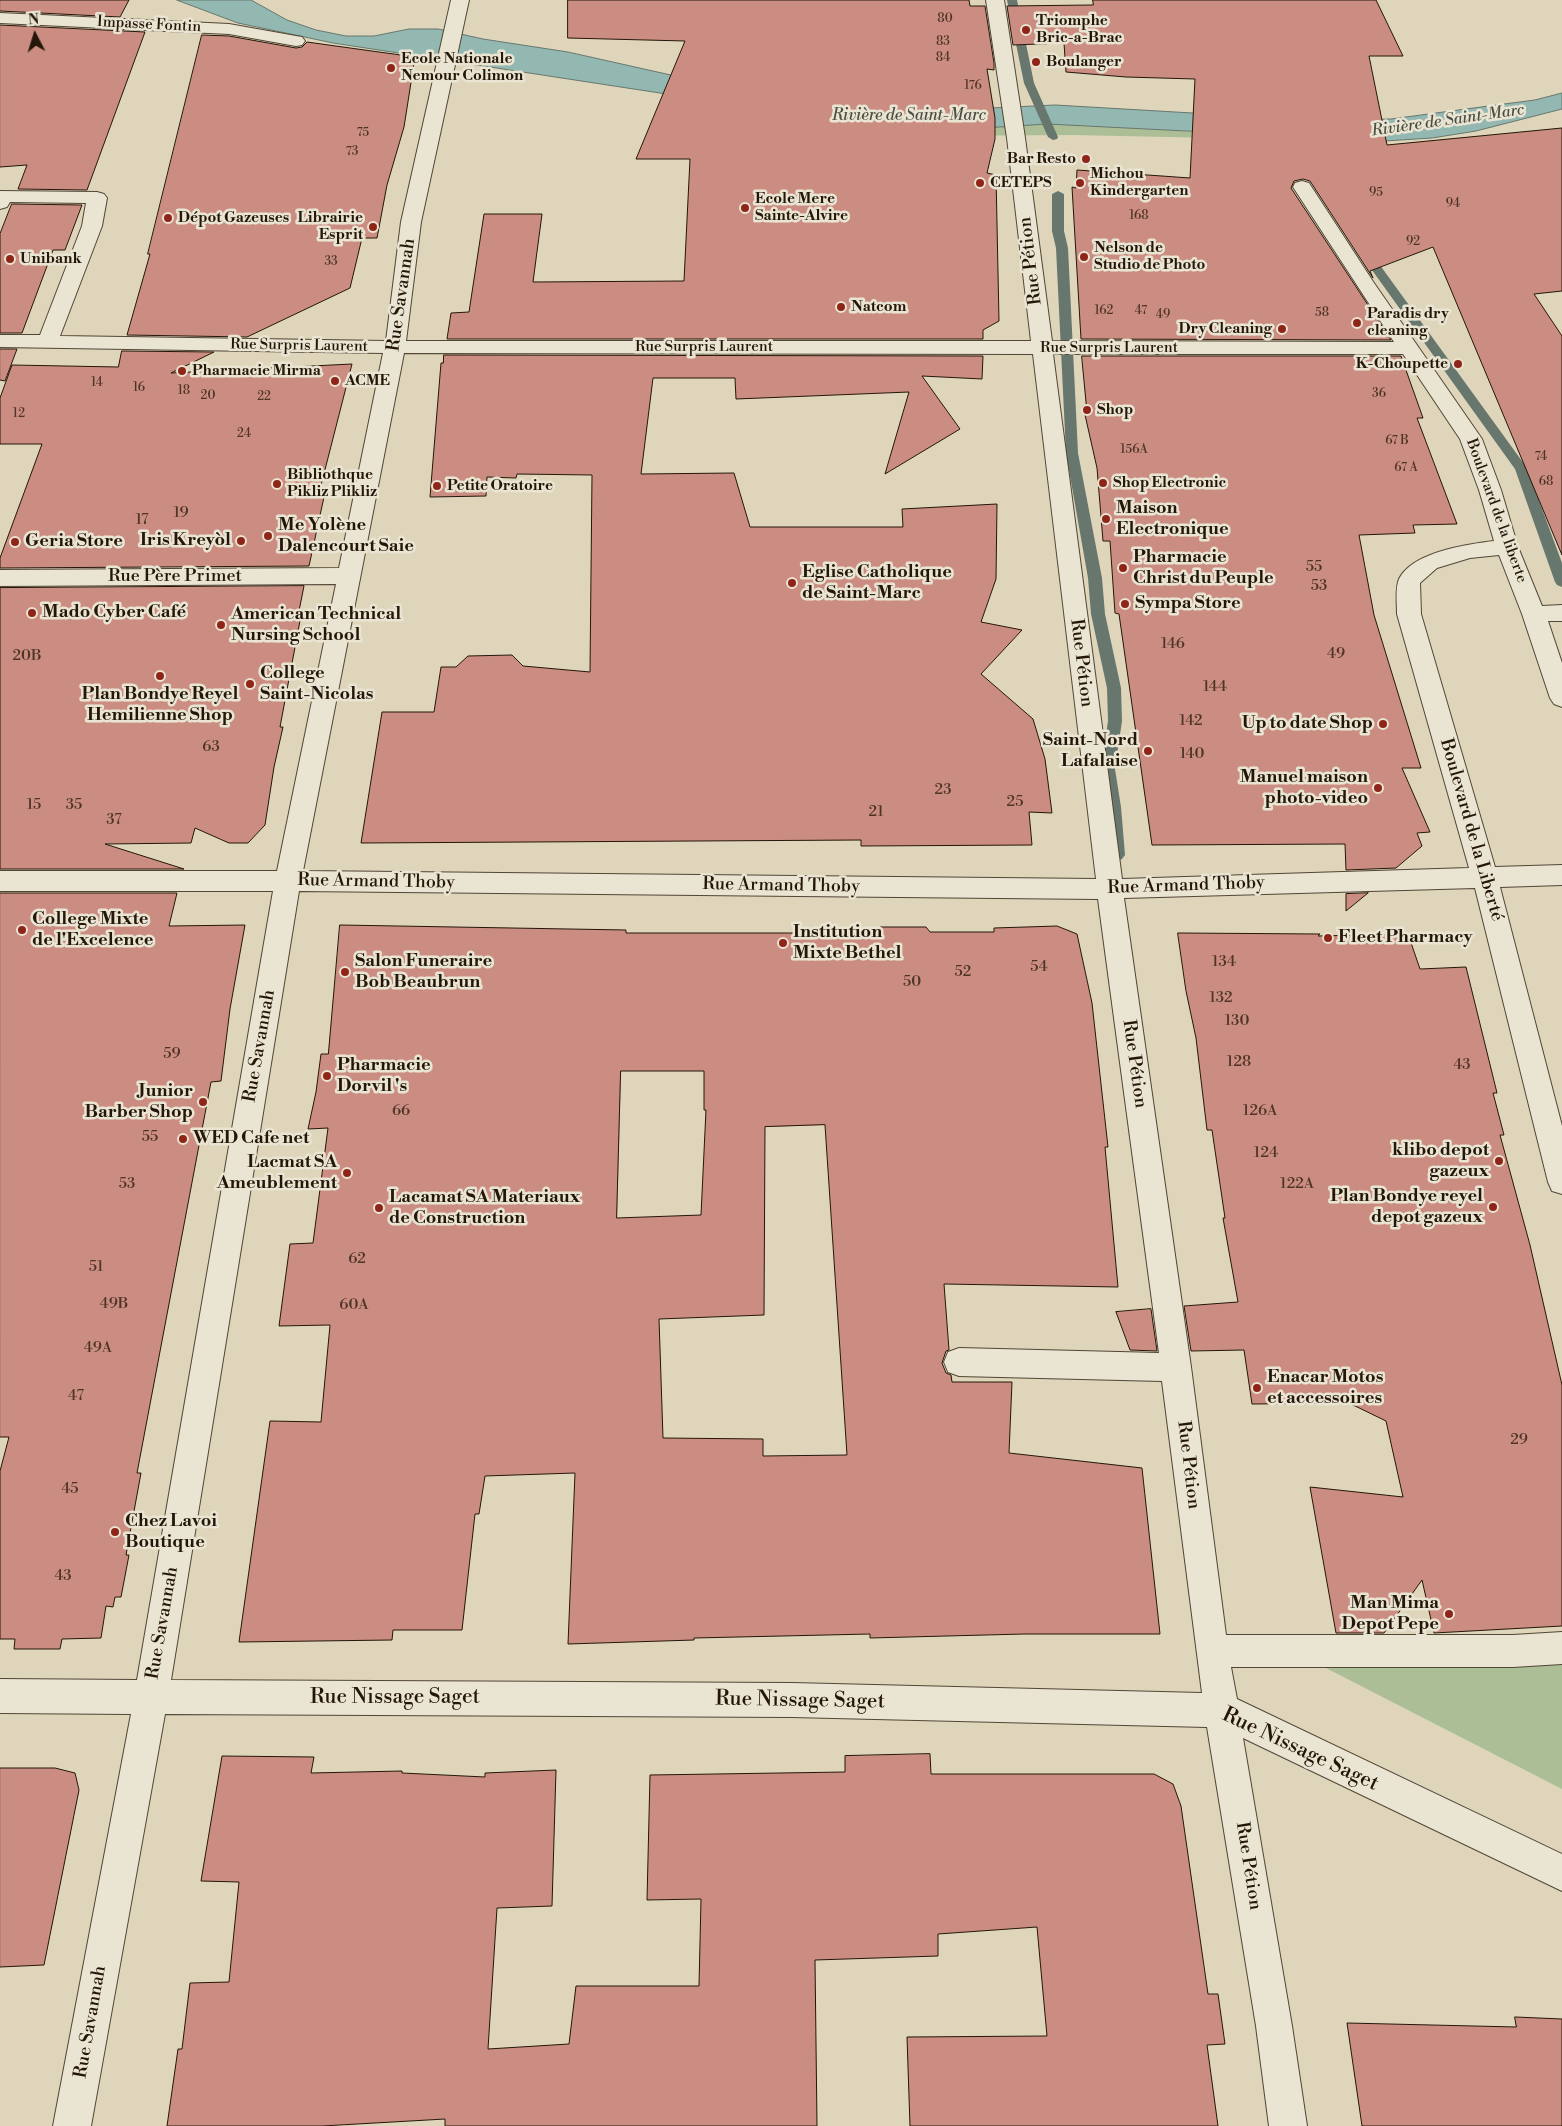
<!DOCTYPE html>
<html>
<head>
<meta charset="utf-8">
<style>
  body { margin:0 }
  #map { position:relative; width:1562px; height:2126px; overflow:hidden; background:#ded5bb; font-family:"Libre Bodoni",serif }
  canvas { display:block }
  .north { position:absolute; left:10px; top:10px; width:50px; height:50px; -webkit-text-stroke:4px #eae4d3; paint-order:stroke; rotate:355deg; font-size:14px; font-weight:700; line-height:20px; text-align:center; color:#241608 }
  .north::after { content:''; display:block; margin:auto; width:18px; height:22px; background:#241608; clip-path:polygon(50% 0,100% 100%,50% 72%,0 100%) }
</style>
</head>
<body>
<div id="map">
<canvas width="1562" height="2126"></canvas>
<div class="north">N</div>
</div>
<script>
const context = document.querySelector('canvas').getContext('2d');
context.lineJoin = 'round';
function fill(path, color) { context.fillStyle = color; context.fill(path, 'evenodd'); }
function strokePath(path, color, width, dash) { context.strokeStyle = color; context.lineWidth = width; context.lineCap = dash ? 'butt' : 'round'; context.setLineDash(dash || []); context.stroke(path); }
function write(font, color, halo, rows, align = 'center') {
  context.font = font + ' "Libre Bodoni",serif'; context.lineWidth = 5; context.setLineDash([]); context.textBaseline = 'middle'; context.strokeStyle = halo; context.fillStyle = color; for (const [text, x, y, turn = 0] of rows) {
    context.save(); context.translate(x, y); context.rotate((+turn || 0) * Math.PI / 180); context.textAlign = isNaN(turn) ? turn : align; if (halo) context.strokeText(text, 0, 0); context.fillText(text, 0, 0); context.restore();
  }
}
fill(new Path2D(`
  M 723,106 C 919,117 1116,125 1312,140 L 1073,135 L 910,136 Z
  M 1562,1664 L 1562,1789 L 1324,1667 Z`), '#abbe95');
const water = new Path2D(`
  M 177,0 L 251,0 L 287,20 L 316,30 L 346,36 L 374,36 L 409,29 L 438,29 L 483,39 L 568,52 L 702,82 L 991,108 L 1055,105 L 1244,116 L 1352,120 L 1391,119 L 1481,107 L 1535,100 L 1562,93 L 1562,109 L 1476,131 L 1432,138 L 1385,141 L 1047,124 L 983,128 L 673,95 L 333,43 L 238,23 Z`);
fill(water, '#93b8b1');
strokePath(water, '#67776d', 1);
fill(new Path2D(`
  M 1007,0 L 1017,0 L 1034,83 L 1058,137 L 1057,139 L 1053,140 L 1048,137 L 1024,83 Z
  M 1058,191 L 1064,194 L 1064,231 L 1068,248 L 1078,453 L 1102,578 L 1105,614 L 1121,688 L 1122,721 L 1115,769 L 1121,807 L 1125,855 L 1122,859 L 1117,861 L 1112,859 L 1109,855 L 1107,807 L 1101,769 L 1108,721 L 1107,688 L 1091,614 L 1088,578 L 1066,453 L 1056,248 L 1052,231 L 1052,194 Z
  M 1365,249 L 1369,250 L 1527,468 L 1562,563 L 1562,587 L 1557,585 L 1555,582 L 1515,469 L 1359,252 Z`), '#67776d');
const building = new Path2D(`
  M 0,0 L 129,0 L 120,17 L 0,11 Z
  M 568,0 L 969,0 L 970,6 L 985,6 L 994,63 L 994,70 L 987,69 L 995,118 L 995,139 L 987,173 L 996,175 L 999,321 L 983,330 L 983,339 L 447,339 L 451,313 L 469,312 L 484,214 L 542,214 L 533,282 L 684,281 L 690,159 L 636,159 L 685,41 L 568,38 Z
  M 1093,0 L 1376,0 L 1403,56 L 1369,56 L 1387,145 L 1562,128 L 1562,291 L 1534,294 L 1562,336 L 1562,555 L 1433,247 L 1370,271 L 1373,278 L 1310,181 L 1303,179 L 1294,181 L 1291,188 L 1391,340 L 1081,339 L 1072,187 L 1076,188 L 1077,170 L 1190,178 L 1195,79 L 1126,77 L 1066,72 L 1064,43 L 1013,45 L 1007,6 L 1093,5 Z
  M 0,25 L 145,32 L 87,190 L 18,189 L 27,165 L 0,167 Z
  M 202,35 L 229,36 L 296,48 L 302,47 L 307,42 L 415,57 L 404,127 L 387,185 L 377,238 L 362,238 L 350,288 L 247,337 L 127,335 L 150,254 L 148,254 Z
  M 12,204 L 82,205 L 65,250 L 53,250 L 22,333 L 0,333 L 0,234 Z
  M 0,349 L 17,349 L 5,381 L 0,380 Z
  M 122,351 L 214,352 L 171,373 L 352,364 L 318,497 L 324,497 L 309,566 L 0,568 L 0,558 L 42,444 L 0,444 L 0,398 L 12,365 L 118,367 Z
  M 444,355 L 983,356 L 982,379 L 922,376 L 960,429 L 885,474 L 909,392 L 736,399 L 735,378 L 653,378 L 641,474 L 734,473 L 750,527 L 903,527 L 902,509 L 997,504 L 996,579 L 981,622 L 1022,630 L 981,674 L 1033,719 L 1045,759 L 1052,813 L 1029,812 L 1032,845 L 861,846 L 861,840 L 361,843 L 382,712 L 434,712 L 441,667 L 456,667 L 468,656 L 512,655 L 523,666 L 590,672 L 592,475 L 517,474 L 516,478 L 487,477 L 486,496 L 430,497 L 441,363 L 443,363 Z
  M 1082,356 L 1401,356 L 1423,418 L 1417,418 L 1457,524 L 1413,525 L 1415,533 L 1359,535 L 1374,615 L 1421,768 L 1402,768 L 1430,832 L 1417,833 L 1422,846 L 1396,868 L 1346,870 L 1345,844 L 1152,845 L 1119,614 L 1115,613 L 1110,541 L 1103,541 L 1097,468 L 1083,406 L 1086,406 Z
  M 304,586 L 299,611 L 302,610 L 280,727 L 283,727 L 274,767 L 265,825 L 248,843 L 229,843 L 195,828 L 191,843 L 105,844 L 184,869 L 0,869 L 0,588 Z
  M 0,893 L 177,893 L 169,926 L 245,925 L 230,1009 L 221,1081 L 211,1082 L 137,1473 L 141,1473 L 126,1555 L 129,1555 L 121,1597 L 115,1597 L 113,1607 L 106,1606 L 101,1638 L 62,1639 L 60,1649 L 14,1649 L 15,1639 L 0,1639 L 0,1471 L 9,1437 L 0,1437 Z
  M 1368,893 L 1346,911 L 1346,894 Z
  M 340,925 L 626,930 L 626,933 L 880,933 L 880,927 L 926,927 L 930,932 L 994,932 L 994,928 L 1057,926 L 1077,934 L 1092,1003 L 1108,1147 L 1105,1147 L 1118,1287 L 944,1284 L 949,1350 L 946,1351 L 942,1363 L 946,1373 L 951,1375 L 952,1382 L 1012,1382 L 1009,1453 L 1142,1468 L 1160,1634 L 1024,1634 L 870,1638 L 870,1634 L 694,1638 L 694,1640 L 568,1644 L 575,1473 L 485,1476 L 479,1514 L 475,1514 L 462,1630 L 393,1630 L 392,1640 L 239,1642 L 270,1421 L 321,1422 L 330,1325 L 279,1326 L 290,1244 L 313,1243 L 328,1128 L 308,1129 L 316,1092 L 321,1054 L 328,1054 ZM 621,1071 L 704,1071 L 704,1110 L 706,1110 L 701,1215 L 617,1218 ZM 825,1125 L 847,1455 L 763,1456 L 763,1439 L 663,1438 L 659,1319 L 764,1315 L 765,1127 Z
  M 1178,933 L 1320,934 L 1318,936 L 1408,934 L 1420,969 L 1466,967 L 1497,1093 L 1493,1093 L 1504,1135 L 1500,1135 L 1530,1245 L 1562,1385 L 1562,1626 L 1434,1633 L 1422,1580 L 1384,1633 L 1336,1633 L 1310,1487 L 1403,1497 L 1386,1421 L 1349,1403 L 1252,1404 L 1244,1350 L 1191,1351 L 1184,1306 L 1238,1302 L 1223,1218 L 1225,1218 L 1212,1130 L 1207,1130 L 1196,1038 L 1186,991 Z
  M 1151,1309 L 1157,1351 L 1130,1350 L 1116,1312 Z
  M 930,1754 L 931,1774 L 1154,1774 L 1173,1784 L 1181,1806 L 1208,1994 L 1218,1994 L 1225,2044 L 1207,2045 L 1218,2126 L 910,2126 L 907,2037 L 1047,2036 L 1037,1927 L 938,1934 L 938,1956 L 815,1960 L 817,2126 L 445,2126 L 445,2119 L 322,2126 L 167,2126 L 178,2049 L 182,2049 L 190,1983 L 229,1982 L 239,1882 L 201,1881 L 222,1756 L 314,1757 L 311,1773 L 402,1771 L 402,1773 L 485,1777 L 485,1773 L 556,1770 L 552,1906 L 497,1908 L 488,2049 L 569,2044 L 576,1986 L 699,1986 L 701,1899 L 647,1900 L 650,1775 L 845,1772 L 845,1756 Z
  M 0,1768 L 55,1768 L 75,1773 L 79,1790 L 44,1965 L 0,1967 Z
  M 1515,2017 L 1562,2019 L 1562,2126 L 1362,2126 L 1347,2023 L 1516,2027 Z`);
fill(building, '#cb8d82');
strokePath(building, '#241608', 1);
const minor = new Path2D(`
  M 451,0 L 469,0 L 421,222 L 406,341 L 1031,341 L 1007,138 L 986,0 L 1004,0 L 1025,138 L 1052,341 L 1394,342 L 1293,187 L 1295,183 L 1302,181 L 1309,183 L 1374,283 L 1482,439 L 1501,490 L 1518,547 L 1542,606 L 1562,605 L 1562,621 L 1548,621 L 1562,663 L 1562,707 L 1554,704 L 1550,698 L 1522,614 L 1499,555 L 1470,558 L 1437,568 L 1420,583 L 1421,614 L 1495,867 L 1562,865 L 1562,885 L 1500,887 L 1562,1126 L 1562,1194 L 1552,1191 L 1548,1182 L 1475,888 L 1124,898 L 1191,1367 L 1226,1635 L 1513,1635 L 1562,1632 L 1562,1664 L 1513,1667 L 1231,1667 L 1237,1699 L 1562,1854 L 1562,1891 L 1243,1738 L 1292,2026 L 1307,2126 L 1269,2126 L 1256,2026 L 1207,1727 L 792,1717 L 165,1714 L 91,2126 L 53,2126 L 131,1714 L 0,1713 L 0,1679 L 137,1680 L 273,891 L 0,891 L 0,871 L 277,871 L 336,584 L 0,586 L 0,570 L 339,568 L 383,353 L 0,347 L 0,335 L 40,335 L 82,226 L 86,203 L 10,202 L 7,207 L 0,209 L 0,191 L 97,192 L 104,194 L 107,198 L 102,226 L 60,336 L 386,341 L 401,222 ZM 404,353 L 1033,354 L 1096,879 L 303,871 ZM 1053,354 L 1403,354 L 1460,439 L 1479,490 L 1494,541 C 1468,544 1412,552 1399,579 C 1395,588 1397,604 1397,614 L 1469,868 L 1122,879 ZM 299,891 L 1098,899 L 1159,1353 L 959,1348 L 948,1352 L 944,1362 L 948,1372 L 959,1376 L 1162,1381 L 1202,1693 L 792,1683 L 171,1680 Z
  M 0,13 L 229,24 L 296,36 L 302,37 L 305,41 L 302,45 L 296,46 L 229,34 L 0,23 Z`);
strokePath(minor, '#524635', 2);
fill(minor, '#eae4d3');
for (const [x, y, r, color] of [
  [1026,30,5,"#8f2418"],
  [1036,62,5,"#8f2418"],
  [391,68,5,"#8f2418"],
  [1086,159,5,"#8f2418"],
  [980,183,5,"#8f2418"],
  [1080,183,5,"#8f2418"],
  [745,208,5,"#8f2418"],
  [168,218,5,"#8f2418"],
  [373,227,5,"#8f2418"],
  [1084,257,5,"#8f2418"],
  [10,259,5,"#8f2418"],
  [841,307,5,"#8f2418"],
  [1357,323,5,"#8f2418"],
  [1282,329,5,"#8f2418"],
  [1458,364,5,"#8f2418"],
  [182,371,5,"#8f2418"],
  [335,381,5,"#8f2418"],
  [1087,410,5,"#8f2418"],
  [1103,483,5,"#8f2418"],
  [277,484,5,"#8f2418"],
  [437,486,5,"#8f2418"],
  [1106,519,5,"#8f2418"],
  [268,536,5,"#8f2418"],
  [241,541,5,"#8f2418"],
  [15,542,5,"#8f2418"],
  [1123,568,5,"#8f2418"],
  [792,583,5,"#8f2418"],
  [1125,604,5,"#8f2418"],
  [32,613,5,"#8f2418"],
  [221,625,5,"#8f2418"],
  [160,676,5,"#8f2418"],
  [250,684,5,"#8f2418"],
  [1383,724,5,"#8f2418"],
  [1148,751,5,"#8f2418"],
  [1378,788,5,"#8f2418"],
  [22,930,5,"#8f2418"],
  [1328,938,5,"#8f2418"],
  [783,943,5,"#8f2418"],
  [345,972,5,"#8f2418"],
  [327,1076,5,"#8f2418"],
  [203,1102,5,"#8f2418"],
  [183,1139,5,"#8f2418"],
  [1499,1161,5,"#8f2418"],
  [347,1173,5,"#8f2418"],
  [1493,1207,5,"#8f2418"],
  [379,1208,5,"#8f2418"],
  [1257,1388,5,"#8f2418"],
  [115,1532,5,"#8f2418"],
  [1449,1614,5,"#8f2418"]
]) { const dot = new Path2D(); dot.arc(x, y, r, 0, 2 * Math.PI); context.fillStyle = color; context.fill(dot); strokePath(dot, '#eae4d3', 2); }
write('12px', '#4e3426', null, [
  ["80",945,19],
  ["83",943,42],
  ["84",943,58],
  ["176",973,86],
  ["75",363,133],
  ["73",352,152],
  ["95",1376,193],
  ["94",1453,204],
  ["168",1139,216],
  ["92",1413,242],
  ["33",331,262],
  ["162",1104,311],
  ["47",1141,311],
  ["58",1322,313],
  ["49",1163,315],
  ["14",97,383],
  ["16",139,388],
  ["18",184,391],
  ["36",1379,394],
  ["20",208,396],
  ["22",264,397],
  ["12",19,414],
  ["24",244,434],
  ["67 B",1397,441],
  ["156A",1134,450],
  ["74",1541,457],
  ["67 A",1406,468],
  ["68",1546,482]
]);
write('bold 15px', '#241608', '#eae4d3', [
  ["Triomphe",1036,21],
  ["Bric-a-Brac",1036,38],
  ["Ecole Nationale",401,59],
  ["Nemour Colimon",401,76],
  ["Boulanger",1046,62],
  ["Bar Resto",1076,159,"right"],
  ["Michou",1090,174],
  ["Kindergarten",1090,191],
  ["CETEPS",990,183],
  ["Ecole Mere",755,199],
  ["Sainte-Alvire",755,216],
  ["Dépot Gazeuses",178,218],
  ["Librairie",363,218,"right"],
  ["Esprit",363,235,"right"],
  ["Nelson de",1094,248],
  ["Studio de Photo",1094,265],
  ["Unibank",20,259],
  ["Natcom",851,307],
  ["Paradis dry",1367,314],
  ["cleaning",1367,331],
  ["Dry Cleaning",1272,329,"right"],
  ["K-Choupette",1448,364,"right"],
  ["Pharmacie Mirma",192,371],
  ["ACME",345,381],
  ["Shop",1097,410],
  ["Bibliothque",287,475],
  ["Pikliz Plikliz",287,492],
  ["Shop Electronic",1113,483],
  ["Petite Oratoire",447,486]
], 'left');
write('15px', '#241608', '#eae4d3', [
  ["Impasse Fontin",149,25,3],
  ["Rue Surpris Laurent",299,346,1],
  ["Rue Surpris Laurent",704,347],
  ["Rue Surpris Laurent",1109,348],
  ["Boulevard de la liberte",1496,511,70]
]);
write('15px', '#4e3426', null, [
  ["19",181,513],
  ["17",142,520],
  ["55",1314,567],
  ["53",1319,586],
  ["146",1173,644],
  ["49",1336,654],
  ["20B",27,656],
  ["144",1215,687],
  ["142",1191,721],
  ["63",211,747],
  ["140",1192,754],
  ["23",943,790],
  ["25",1015,802],
  ["15",34,805],
  ["35",74,805],
  ["21",876,812],
  ["37",114,820],
  ["134",1224,962],
  ["54",1039,967],
  ["52",963,972],
  ["50",912,982],
  ["132",1221,998],
  ["130",1237,1021],
  ["59",172,1054],
  ["128",1239,1062],
  ["43",1462,1065],
  ["66",401,1111],
  ["126A",1260,1111],
  ["55",150,1137],
  ["124",1266,1153],
  ["53",127,1184],
  ["122A",1297,1184],
  ["62",357,1259],
  ["51",96,1267],
  ["49B",114,1304],
  ["60A",354,1305],
  ["49A",98,1348],
  ["47",76,1396],
  ["29",1519,1440],
  ["45",70,1489],
  ["43",63,1576]
]);
write('italic 16px', '#4b4f43', '#eae4d3', [
  ["Rivière de Saint-Marc",909,116],
  ["Rivière de Saint-Marc",1448,121,-8]
]);
write('18px', '#241608', '#eae4d3', [
  ["Rue Pétion",1031,261,-97],
  ["Rue Savannah",402,295,-82],
  ["Rue Père Primet",175,577],
  ["Rue Pétion",1081,663,83],
  ["Boulevard de la Liberté",1471,830,74],
  ["Rue Armand Thoby",376,882,1],
  ["Rue Armand Thoby",781,886,1],
  ["Rue Armand Thoby",1186,886,-2],
  ["Rue Savannah",260,1046,-80],
  ["Rue Pétion",1134,1064,82],
  ["Rue Pétion",1188,1465,83],
  ["Rue Savannah",163,1623,-80],
  ["Rue Pétion",1248,1866,81],
  ["Rue Savannah",91,2022,-80]
]);
write('bold 18px', '#241608', '#eae4d3', [
  ["Maison",1116,509],
  ["Electronique",1116,530],
  ["Me Yolène",278,526],
  ["Dalencourt Saie",278,547],
  ["Iris Kreyòl",231,541,"right"],
  ["Geria Store",25,542],
  ["Pharmacie",1133,558],
  ["Christ du Peuple",1133,579],
  ["Eglise Catholique",802,573],
  ["de Saint-Marc",802,594],
  ["Sympa Store",1135,604],
  ["Mado Cyber Café",42,613],
  ["American Technical",231,615],
  ["Nursing School",231,636],
  ["College",260,674],
  ["Saint-Nicolas",260,695],
  ["Plan Bondye Reyel",160,695,"center"],
  ["Hemilienne Shop",160,716,"center"],
  ["Up to date Shop",1373,724,"right"],
  ["Saint-Nord",1138,741,"right"],
  ["Lafalaise",1138,762,"right"],
  ["Manuel maison",1368,778,"right"],
  ["photo-video",1368,799,"right"],
  ["College Mixte",32,920],
  ["de l'Excelence",32,941],
  ["Institution",793,933],
  ["Mixte Bethel",793,954],
  ["Fleet Pharmacy",1338,938],
  ["Salon Funeraire",355,962],
  ["Bob Beaubrun",355,983],
  ["Pharmacie",337,1066],
  ["Dorvil 's",337,1087],
  ["Junior",193,1092,"right"],
  ["Barber Shop",193,1113,"right"],
  ["WED Cafe net",193,1139],
  ["klibo depot",1489,1151,"right"],
  ["gazeux",1489,1172,"right"],
  ["Lacmat SA",337,1163,"right"],
  ["Ameublement",337,1184,"right"],
  ["Plan Bondye reyel",1483,1197,"right"],
  ["depot gazeux",1483,1218,"right"],
  ["Lacamat SA Materiaux",389,1198],
  ["de Construction",389,1219],
  ["Enacar Motos",1267,1378],
  ["et accessoires",1267,1399],
  ["Chez Lavoi",125,1522],
  ["Boutique",125,1543],
  ["Man Mima",1439,1604,"right"],
  ["Depot Pepe",1439,1625,"right"]
], 'left');
write('21px', '#241608', '#eae4d3', [
  ["Rue Nissage Saget",395,1698],
  ["Rue Nissage Saget",800,1701,1],
  ["Rue Nissage Saget",1300,1750,25]
]);
</script>
</body>
</html>
